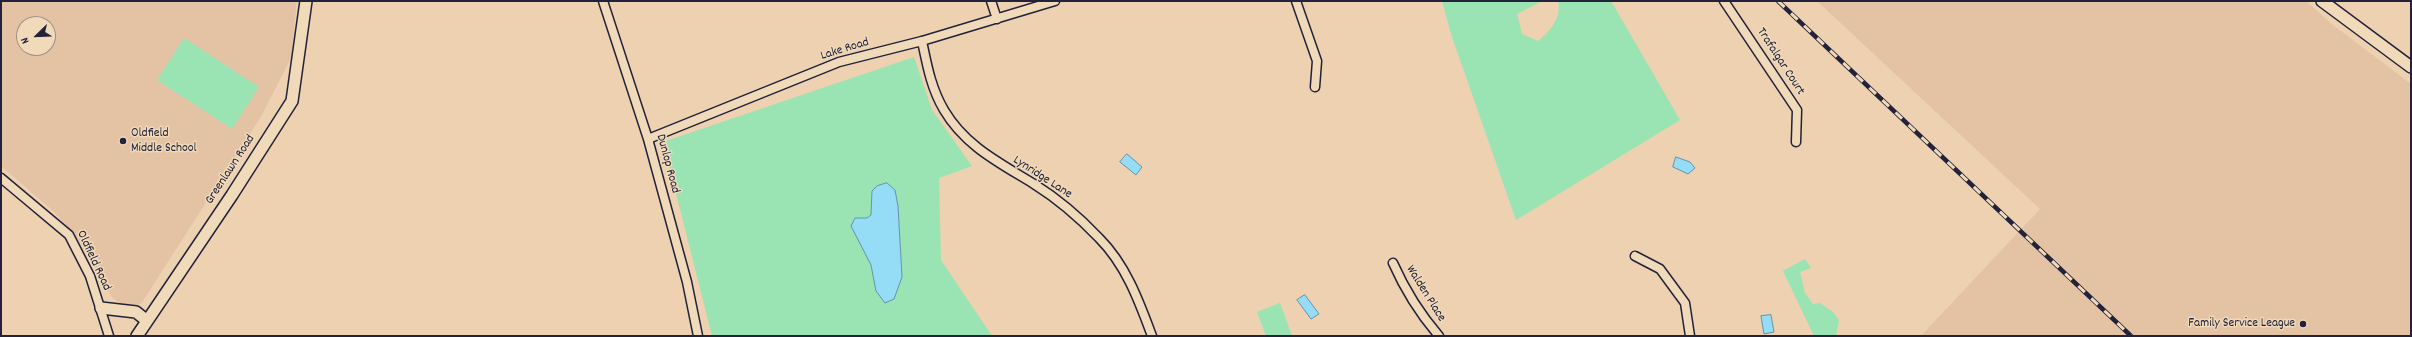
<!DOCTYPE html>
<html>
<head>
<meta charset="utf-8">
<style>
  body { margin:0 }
  #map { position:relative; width:2412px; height:337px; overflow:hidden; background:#edd1b0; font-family:Dekko,sans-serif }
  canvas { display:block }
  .frame { position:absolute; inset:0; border:2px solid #22223b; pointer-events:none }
  .north { position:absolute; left:16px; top:16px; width:40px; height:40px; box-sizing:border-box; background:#f1dab9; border:1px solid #9e9087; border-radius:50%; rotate:247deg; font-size:11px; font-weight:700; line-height:16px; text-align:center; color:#22223b }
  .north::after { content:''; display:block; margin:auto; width:14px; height:18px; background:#22223b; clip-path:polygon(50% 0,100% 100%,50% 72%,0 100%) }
</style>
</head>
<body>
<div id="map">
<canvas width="2412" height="337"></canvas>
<div class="frame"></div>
<div class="north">N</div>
</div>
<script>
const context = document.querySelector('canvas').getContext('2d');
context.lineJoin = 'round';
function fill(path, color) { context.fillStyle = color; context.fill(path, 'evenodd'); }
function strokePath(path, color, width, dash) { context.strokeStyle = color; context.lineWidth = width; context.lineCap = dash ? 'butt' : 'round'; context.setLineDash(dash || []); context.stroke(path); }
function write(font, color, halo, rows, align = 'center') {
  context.font = font + ' Dekko,sans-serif'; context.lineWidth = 3; context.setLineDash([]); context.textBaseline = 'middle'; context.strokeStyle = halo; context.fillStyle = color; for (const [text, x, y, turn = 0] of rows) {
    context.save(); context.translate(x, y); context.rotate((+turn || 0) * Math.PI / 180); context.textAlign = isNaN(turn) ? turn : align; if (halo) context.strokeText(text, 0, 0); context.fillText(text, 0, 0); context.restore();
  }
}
fill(new Path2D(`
  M 1,1 L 297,1 L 291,58 L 262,115 L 143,301 L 135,308 L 125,307 L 112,297 L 76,236 L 51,209 L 1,166 ZM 24,24 L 48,24 L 48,48 L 24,48 Z
  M 1817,1 L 2306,1 L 2333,25 L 2411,84 L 2411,336 L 1921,336 L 2040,209 Z`), '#e4c3a4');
fill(new Path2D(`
  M 1442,1 L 1542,1 L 1517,14 L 1522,34 L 1538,41 C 1550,32 1562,17 1558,1 L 1611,1 L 1680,120 L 1516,220 L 1451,34 Z
  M 184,38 L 259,87 L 232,129 L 157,80 Z
  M 914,57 L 932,110 L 972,166 L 939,178 L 941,260 L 992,336 L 712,336 L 663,142 ZM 872,191 L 898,206 L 902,277 L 876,291 L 871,265 L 855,218 L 867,218 L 871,215 Z
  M 1805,259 L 1811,268 L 1800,272 L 1805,293 L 1813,304 L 1820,303 L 1833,312 L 1839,320 L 1836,336 L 1814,336 L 1783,271 Z
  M 1280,303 L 1292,336 L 1266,336 L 1257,312 Z`), '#9ae3b2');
const water = new Path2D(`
  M 1127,154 L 1142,167 L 1136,175 L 1120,162 Z
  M 1676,157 L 1690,162 L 1695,168 L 1688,174 L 1673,167 Z
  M 887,183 L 895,190 L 898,206 L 902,277 L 894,299 L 885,303 L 876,291 L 871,265 L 851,226 L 855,218 L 867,218 L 871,215 L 872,191 L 877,186 Z
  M 1305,295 L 1319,314 L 1311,319 L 1297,300 Z
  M 1771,315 L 1774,332 L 1764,334 L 1761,316 Z`);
fill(water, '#95dcf7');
strokePath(water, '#6792ac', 1);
const minor = new Path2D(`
  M 603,1 L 648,139 L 687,282 L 698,336
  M 991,1 L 997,19
  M 1296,1 L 1317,61 L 1315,87
  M 1724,1 L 1797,110 L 1796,142
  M 922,41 C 927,65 931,88 944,110 C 965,146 1000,163 1034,184 C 1058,199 1080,218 1099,238 C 1126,265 1139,301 1152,336
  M 648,139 L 839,62 L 922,41 L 1055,1
  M 1,178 L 69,235 L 90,276 L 109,336
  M 1635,256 L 1660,269 L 1685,303 L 1690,336
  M 1393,263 C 1405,290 1420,314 1439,336`);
const secondary = new Path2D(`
  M 2322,1 L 2411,67
  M 101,308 L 136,312 L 146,320
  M 137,336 L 232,195 L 292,101 L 306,1`);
strokePath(minor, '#22223b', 11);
strokePath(secondary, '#22223b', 14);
strokePath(minor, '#f1dab9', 8);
strokePath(secondary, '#f1dab9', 11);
const rail = new Path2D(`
  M 1778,1 L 2131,336`);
strokePath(rail, '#22223b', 4.5);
strokePath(rail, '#f1dab9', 3, [9]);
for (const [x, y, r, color] of [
  [123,141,4,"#22223b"],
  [2303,324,4,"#22223b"]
]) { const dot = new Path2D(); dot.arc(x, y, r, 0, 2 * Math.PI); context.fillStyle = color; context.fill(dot); strokePath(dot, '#f1dab9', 1.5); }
write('13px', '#22223b', '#f1dab9', [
  ["Lake Road",845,50,-17],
  ["Trafalgar Court",1780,62,57],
  ["Dunlop Road",667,164,75],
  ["Greenlawn Road",231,170,-57],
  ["Lynridge Lane",1042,178,33],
  ["Oldfield Road",93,261,65],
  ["Walden Place",1425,294,58]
]);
write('13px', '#22223b', '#f1dab9', [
  ["Oldfield",131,134],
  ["Middle School",131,149],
  ["Family Service League",2295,324,"right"]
], 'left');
</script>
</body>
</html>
